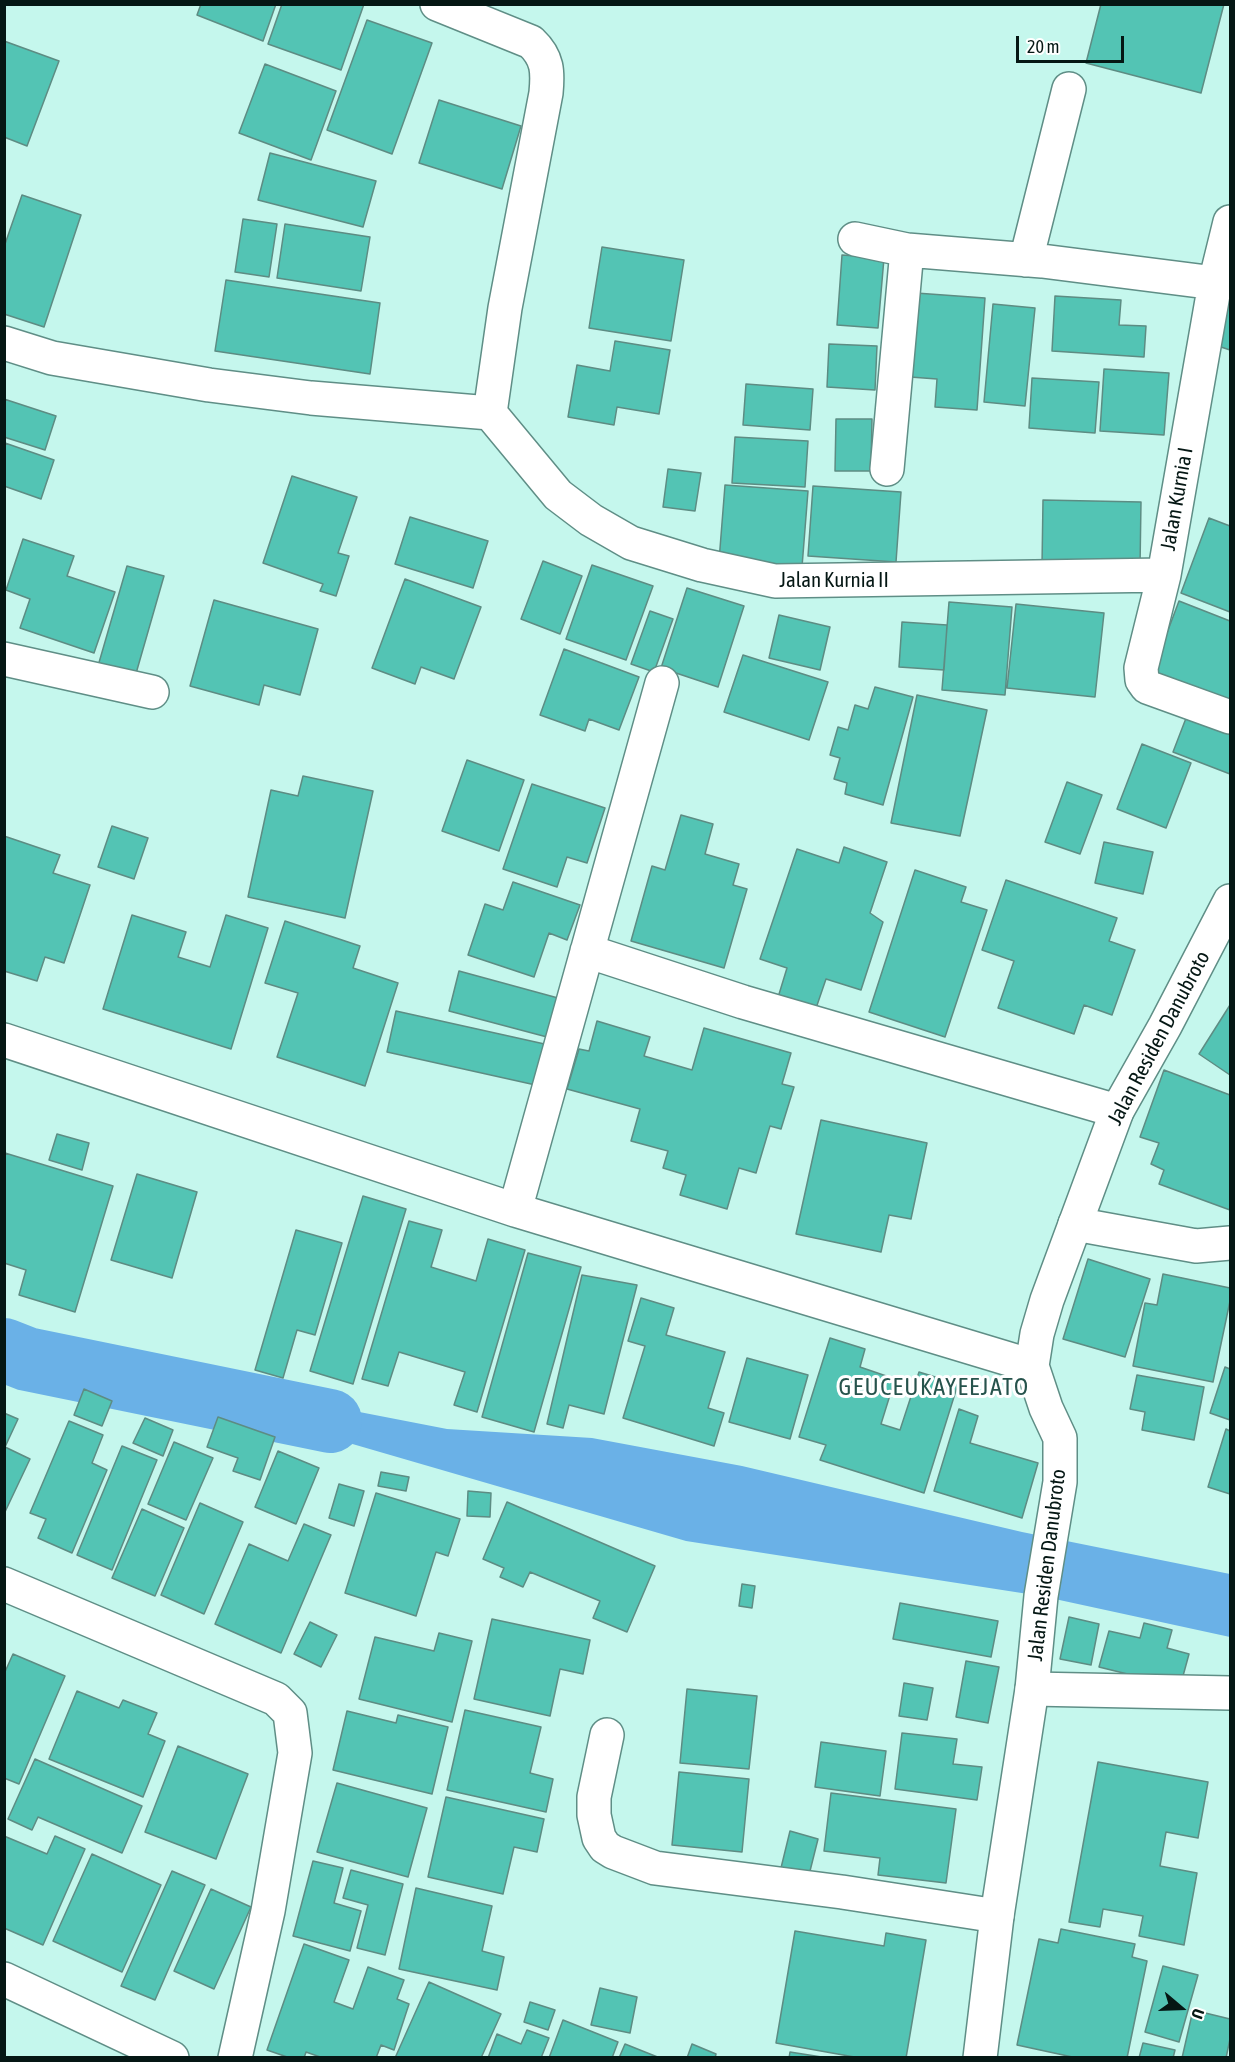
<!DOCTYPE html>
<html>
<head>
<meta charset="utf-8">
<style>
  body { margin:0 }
  #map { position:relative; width:1235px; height:2062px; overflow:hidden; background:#c5f7ed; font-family:"Asap Condensed",sans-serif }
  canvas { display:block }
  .frame { position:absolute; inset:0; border:6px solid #051714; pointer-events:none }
  .north { position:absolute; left:1151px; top:1978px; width:60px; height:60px; -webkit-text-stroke:4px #fff; paint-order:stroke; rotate:109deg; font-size:16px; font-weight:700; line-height:24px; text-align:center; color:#051714 }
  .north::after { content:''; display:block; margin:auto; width:21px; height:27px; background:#051714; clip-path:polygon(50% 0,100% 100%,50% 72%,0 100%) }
  .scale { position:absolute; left:1016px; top:36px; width:108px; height:27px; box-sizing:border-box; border:3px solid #051714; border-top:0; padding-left:8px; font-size:18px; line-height:21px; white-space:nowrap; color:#051714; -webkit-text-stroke:4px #fff; paint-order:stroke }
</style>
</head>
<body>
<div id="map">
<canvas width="1235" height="2062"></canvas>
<div class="frame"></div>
<div class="north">U</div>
<div class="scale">20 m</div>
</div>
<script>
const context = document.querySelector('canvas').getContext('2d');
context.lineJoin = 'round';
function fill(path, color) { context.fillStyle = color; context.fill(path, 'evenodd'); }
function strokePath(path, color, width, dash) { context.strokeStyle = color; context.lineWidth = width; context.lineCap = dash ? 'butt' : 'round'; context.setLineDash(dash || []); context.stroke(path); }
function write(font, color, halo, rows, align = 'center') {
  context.font = font + ' "Asap Condensed",sans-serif'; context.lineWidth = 6; context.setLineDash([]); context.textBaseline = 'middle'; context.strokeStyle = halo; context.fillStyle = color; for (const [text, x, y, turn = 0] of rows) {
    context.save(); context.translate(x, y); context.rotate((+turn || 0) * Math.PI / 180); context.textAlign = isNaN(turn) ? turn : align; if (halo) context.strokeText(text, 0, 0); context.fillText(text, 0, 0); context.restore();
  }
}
fill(new Path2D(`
  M 246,1390 L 447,1429 L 592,1438 L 742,1466 L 1022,1532 L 1230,1574 L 1230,1637 L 1041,1596 L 686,1541 L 239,1411 Z`), '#6ab1e7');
strokePath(new Path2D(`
  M 4,1350 L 27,1359 L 330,1421`), '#6ab1e7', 64);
const building = new Path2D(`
  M 201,4 L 276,4 L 263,41 L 197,15 Z
  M 282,4 L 364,4 L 341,70 L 268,44 Z
  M 1101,4 L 1224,4 L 1201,93 L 1086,63 Z
  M 367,20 L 432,43 L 392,154 L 327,130 Z
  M 4,41 L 59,61 L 27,146 L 4,137 Z
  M 265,64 L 336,91 L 311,160 L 239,133 Z
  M 439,100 L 521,126 L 502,189 L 419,163 Z
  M 270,153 L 376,181 L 363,227 L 258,200 Z
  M 22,195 L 81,215 L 44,327 L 4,314 L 4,247 Z
  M 243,219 L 277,224 L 269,277 L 235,272 Z
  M 285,224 L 370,237 L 361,291 L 277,278 Z
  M 602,247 L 684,260 L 671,341 L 589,328 Z
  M 842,255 L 884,258 L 878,328 L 837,325 Z
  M 226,280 L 380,303 L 370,374 L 215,351 Z
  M 1230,285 L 1230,350 L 1212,344 Z
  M 916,293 L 985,298 L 977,410 L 935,407 L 937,379 L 910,377 Z
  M 1055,296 L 1121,300 L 1119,325 L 1146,326 L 1144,357 L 1052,351 Z
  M 993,304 L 1035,308 L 1025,406 L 984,402 Z
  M 615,341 L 670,350 L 659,414 L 617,407 L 614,425 L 568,417 L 577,365 L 610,371 Z
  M 829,344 L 877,346 L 875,390 L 827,387 Z
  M 1104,369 L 1169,373 L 1164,435 L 1100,431 Z
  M 1032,378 L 1099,382 L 1095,433 L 1029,428 Z
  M 746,384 L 813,389 L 810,430 L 743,425 Z
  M 4,399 L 56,416 L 45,450 L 4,437 Z
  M 836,419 L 872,419 L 871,471 L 835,471 Z
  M 735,437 L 808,441 L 805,487 L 732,483 Z
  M 5,443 L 54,460 L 41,499 L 4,486 Z
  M 668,469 L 701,473 L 695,511 L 663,507 Z
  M 292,476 L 357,497 L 338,553 L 349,556 L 336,596 L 320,591 L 323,584 L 263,563 Z
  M 725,485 L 808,491 L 802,567 L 719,561 Z
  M 813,486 L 901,492 L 896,562 L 808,556 Z
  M 1043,500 L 1141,502 L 1140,567 L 1042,565 Z
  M 410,517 L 488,541 L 473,588 L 395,564 Z
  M 1209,518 L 1230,526 L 1230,612 L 1181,593 Z
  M 23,539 L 74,556 L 67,576 L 115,592 L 94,653 L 20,628 L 30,599 L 6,590 Z
  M 543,561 L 582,576 L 560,634 L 521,619 Z
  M 592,565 L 653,586 L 626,660 L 566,639 Z
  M 127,566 L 164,576 L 135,677 L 98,666 Z
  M 405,579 L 481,607 L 454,679 L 421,667 L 415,684 L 372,668 Z
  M 687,588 L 744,606 L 718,687 L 661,668 Z
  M 214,600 L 318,629 L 300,695 L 264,685 L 259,705 L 190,686 Z
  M 1179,601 L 1230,621 L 1230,709 L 1150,678 Z
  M 949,602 L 1012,607 L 1005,695 L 942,690 Z
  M 1016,604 L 1104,613 L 1095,697 L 1007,688 Z
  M 650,611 L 673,619 L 654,672 L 631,664 Z
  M 779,615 L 830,627 L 820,670 L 769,658 Z
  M 902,622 L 947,625 L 944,670 L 899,667 Z
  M 564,649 L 639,677 L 619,730 L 589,719 L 585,731 L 540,715 Z
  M 743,655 L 828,682 L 809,740 L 724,712 Z
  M 875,687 L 913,697 L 883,805 L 845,794 L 847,783 L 834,779 L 840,758 L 830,755 L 838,727 L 848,730 L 855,705 L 868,709 Z
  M 917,695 L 987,710 L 960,836 L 891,823 Z
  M 1188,713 L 1230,728 L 1230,774 L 1173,752 Z
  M 1142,744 L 1191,763 L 1166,828 L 1117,809 Z
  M 467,760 L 524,780 L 499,851 L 442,831 Z
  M 303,776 L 373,791 L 345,918 L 248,897 L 271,790 L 298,796 Z
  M 1067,782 L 1102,795 L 1080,854 L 1045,842 Z
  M 532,784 L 605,808 L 587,863 L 567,857 L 557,887 L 503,869 Z
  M 681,815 L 713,824 L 705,854 L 739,864 L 733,885 L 747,889 L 724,968 L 631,941 L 652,866 L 665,870 Z
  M 112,826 L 148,838 L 134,879 L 98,867 Z
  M 4,836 L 60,855 L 53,873 L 90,885 L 64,963 L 45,957 L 37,981 L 4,971 Z
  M 1104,842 L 1153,852 L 1143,894 L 1095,883 Z
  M 844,847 L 887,862 L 870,913 L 883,922 L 861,990 L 826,979 L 813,1017 L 776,1004 L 787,968 L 760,959 L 797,849 L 839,863 Z
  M 915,870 L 966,887 L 961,902 L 987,910 L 945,1037 L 869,1012 Z
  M 1006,880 L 1117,918 L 1109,941 L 1135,950 L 1112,1015 L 1084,1005 L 1074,1034 L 998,1008 L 1014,961 L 982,950 Z
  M 513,882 L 580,905 L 567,940 L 549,933 L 534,977 L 468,955 L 485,904 L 503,910 Z
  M 132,915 L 186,932 L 178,957 L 210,967 L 226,915 L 268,928 L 231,1049 L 103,1009 Z
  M 285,921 L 360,946 L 353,968 L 398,983 L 365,1086 L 277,1057 L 298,993 L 265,983 Z
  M 459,971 L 558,998 L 547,1037 L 449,1011 Z
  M 1230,1005 L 1230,1075 L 1199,1054 Z
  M 396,1011 L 549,1045 L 540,1086 L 387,1052 Z
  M 597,1021 L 650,1037 L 644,1056 L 692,1070 L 704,1028 L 791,1053 L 782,1084 L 794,1087 L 781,1129 L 770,1126 L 756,1173 L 739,1168 L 727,1209 L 680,1195 L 686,1175 L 663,1168 L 668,1151 L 631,1141 L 640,1109 L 567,1089 L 579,1049 L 589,1051 Z
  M 1164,1070 L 1230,1095 L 1230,1210 L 1159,1184 L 1164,1170 L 1151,1164 L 1159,1143 L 1140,1137 Z
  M 821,1120 L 927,1143 L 911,1219 L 889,1215 L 881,1252 L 796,1234 Z
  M 57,1134 L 89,1143 L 82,1170 L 49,1160 Z
  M 5,1153 L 113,1186 L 75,1312 L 19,1295 L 26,1270 L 4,1263 Z
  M 137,1174 L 197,1192 L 172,1278 L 111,1260 Z
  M 363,1196 L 406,1209 L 353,1384 L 310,1371 Z
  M 409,1221 L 442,1230 L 431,1267 L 476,1281 L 488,1239 L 525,1250 L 477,1412 L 454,1405 L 465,1372 L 399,1352 L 388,1386 L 362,1379 Z
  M 296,1230 L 342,1243 L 315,1335 L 297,1330 L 283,1378 L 255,1370 Z
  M 528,1253 L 581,1267 L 534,1432 L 482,1417 Z
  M 1088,1259 L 1150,1279 L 1125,1357 L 1063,1339 Z
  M 1163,1274 L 1230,1288 L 1230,1301 L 1213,1382 L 1133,1366 L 1145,1303 L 1157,1305 Z
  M 582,1275 L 637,1285 L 604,1414 L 569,1405 L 563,1428 L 547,1424 Z
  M 641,1298 L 674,1308 L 666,1335 L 725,1352 L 708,1408 L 724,1413 L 714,1446 L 623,1418 L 645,1346 L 628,1341 Z
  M 830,1338 L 865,1349 L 860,1367 L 895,1379 L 881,1424 L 900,1430 L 919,1372 L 958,1384 L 924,1493 L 820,1460 L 826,1445 L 799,1437 Z
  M 747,1358 L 808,1375 L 790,1439 L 729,1422 Z
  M 1225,1367 L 1230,1369 L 1230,1420 L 1210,1413 Z
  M 1137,1375 L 1204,1387 L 1194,1440 L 1142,1430 L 1145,1412 L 1130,1409 Z
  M 84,1389 L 112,1401 L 102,1426 L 74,1415 Z
  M 959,1409 L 978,1416 L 970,1443 L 1038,1463 L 1022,1518 L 934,1491 Z
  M 4,1413 L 18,1419 L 5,1447 L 30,1459 L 4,1514 Z
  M 218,1417 L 275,1437 L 260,1480 L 233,1471 L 238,1458 L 207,1447 Z
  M 145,1418 L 173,1430 L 163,1456 L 133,1443 Z
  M 69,1421 L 103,1435 L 92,1463 L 107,1470 L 72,1553 L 38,1538 L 46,1519 L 30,1513 Z
  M 1226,1429 L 1230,1431 L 1230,1494 L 1208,1487 Z
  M 174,1442 L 213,1458 L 186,1520 L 148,1504 Z
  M 122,1446 L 157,1460 L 112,1570 L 77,1555 Z
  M 278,1451 L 319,1468 L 296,1524 L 255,1507 Z
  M 381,1472 L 409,1477 L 406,1491 L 378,1486 Z
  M 339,1484 L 364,1491 L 354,1526 L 329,1518 Z
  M 468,1491 L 491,1493 L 490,1517 L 467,1516 Z
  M 376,1493 L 460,1519 L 448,1556 L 436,1552 L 416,1616 L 345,1593 Z
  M 507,1502 L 655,1566 L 627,1632 L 593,1618 L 600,1601 L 530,1572 L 523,1587 L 500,1577 L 504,1568 L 483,1559 Z
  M 200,1503 L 243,1522 L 204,1614 L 161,1595 Z
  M 142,1509 L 184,1528 L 155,1596 L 112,1578 Z
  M 304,1524 L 331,1535 L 281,1653 L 215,1624 L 249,1544 L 288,1561 Z
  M 742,1584 L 755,1586 L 752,1608 L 739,1606 Z
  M 900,1603 L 998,1621 L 991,1657 L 893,1639 Z
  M 1069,1617 L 1099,1624 L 1091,1665 L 1060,1659 Z
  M 492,1619 L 590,1640 L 583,1674 L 560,1669 L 550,1716 L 474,1699 Z
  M 310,1622 L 337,1635 L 321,1667 L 294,1654 Z
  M 1144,1623 L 1172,1630 L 1167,1648 L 1189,1654 L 1180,1687 L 1099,1667 L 1109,1631 L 1140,1638 Z
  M 439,1633 L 472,1641 L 452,1722 L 359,1699 L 375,1637 L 434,1651 Z
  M 13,1654 L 65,1676 L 19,1784 L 4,1778 L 4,1674 Z
  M 966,1661 L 999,1667 L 988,1723 L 956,1717 Z
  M 904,1683 L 933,1688 L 927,1720 L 899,1716 Z
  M 687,1689 L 757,1696 L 749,1769 L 680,1763 Z
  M 77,1691 L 119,1708 L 123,1700 L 157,1713 L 148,1734 L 165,1741 L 143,1797 L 49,1759 Z
  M 465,1710 L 541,1727 L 530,1773 L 553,1779 L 546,1812 L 447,1790 Z
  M 347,1711 L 396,1723 L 398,1715 L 448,1727 L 432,1794 L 333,1770 Z
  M 902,1733 L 957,1739 L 953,1764 L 982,1767 L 977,1800 L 895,1789 Z
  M 821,1742 L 886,1751 L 880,1796 L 815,1787 Z
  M 178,1746 L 248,1774 L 216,1859 L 145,1832 Z
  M 35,1759 L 142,1806 L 122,1853 L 38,1817 L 32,1830 L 8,1819 Z
  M 1098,1762 L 1208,1782 L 1198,1838 L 1166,1832 L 1160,1866 L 1197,1873 L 1184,1945 L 1139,1936 L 1143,1916 L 1103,1909 L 1100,1927 L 1069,1922 Z
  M 679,1772 L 749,1779 L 742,1852 L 672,1845 Z
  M 337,1783 L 427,1808 L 408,1877 L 317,1852 Z
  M 831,1793 L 956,1809 L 946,1883 L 878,1875 L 880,1858 L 824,1851 Z
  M 446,1797 L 544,1819 L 537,1852 L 514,1847 L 503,1894 L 428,1877 Z
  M 790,1831 L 818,1839 L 808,1879 L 780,1872 Z
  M 4,1836 L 47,1854 L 55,1836 L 85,1849 L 43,1945 L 4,1928 Z
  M 92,1854 L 161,1885 L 122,1972 L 53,1941 Z
  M 313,1861 L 343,1868 L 334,1903 L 361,1911 L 350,1951 L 293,1936 Z
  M 351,1870 L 403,1884 L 385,1955 L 357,1948 L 368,1905 L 343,1898 Z
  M 172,1871 L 205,1885 L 155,2000 L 121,1986 Z
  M 416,1888 L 492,1906 L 482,1951 L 504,1957 L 497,1990 L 399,1969 Z
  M 211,1889 L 251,1907 L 214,1989 L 174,1971 Z
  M 1061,1929 L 1135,1944 L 1132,1957 L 1147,1961 L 1127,2058 L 1077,2058 L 1017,2045 L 1039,1939 L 1058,1943 Z
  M 795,1931 L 884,1946 L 886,1933 L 926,1940 L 906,2058 L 860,2058 L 776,2043 Z
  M 304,1944 L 349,1960 L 334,2002 L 353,2009 L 368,1967 L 404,1980 L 397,1999 L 409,2004 L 394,2050 L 381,2045 L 376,2058 L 323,2058 L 306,2052 L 304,2058 L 290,2058 L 267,2050 Z
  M 1163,1966 L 1198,1975 L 1179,2042 L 1145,2032 Z
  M 429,1982 L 501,2014 L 481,2058 L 395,2058 Z
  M 600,1988 L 637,1997 L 630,2033 L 591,2025 Z
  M 530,2002 L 555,2010 L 548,2030 L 524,2022 Z
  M 1193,2010 L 1230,2019 L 1230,2039 L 1226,2058 L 1182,2058 Z
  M 563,2020 L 618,2042 L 612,2058 L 549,2058 Z
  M 527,2030 L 549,2038 L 541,2058 L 488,2058 L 497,2034 L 521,2044 Z
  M 1143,2043 L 1175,2050 L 1173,2058 L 1139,2058 Z
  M 625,2044 L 660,2058 L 619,2058 Z
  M 692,2044 L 716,2054 L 715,2058 L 687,2058 Z
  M 790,2052 L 828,2058 L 789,2058 Z`);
fill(building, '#53c4b4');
strokePath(building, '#5d8c83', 1.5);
const minor = new Path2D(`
  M 1230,222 L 1215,283 L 1164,575 L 1141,668 L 1142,680 L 1147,687 L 1230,717
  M 855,239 L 907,250 L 1042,261 L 1215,283
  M 1026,260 L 1069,89
  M 4,343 L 52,358 L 209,385 L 311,398 L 490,413 L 505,308 L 546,93 C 548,72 548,58 531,42 L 437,4
  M 490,413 L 558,495 L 591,520 L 631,543 L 702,565 L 775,581 L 1164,575
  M 887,469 L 907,250
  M 4,659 L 152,692
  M 587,951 L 743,1002 L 1117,1111
  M 4,1040 L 515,1210 L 1032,1366
  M 515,1210 L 662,683
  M 1075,1224 L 1196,1246 L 1230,1243
  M 4,1584 L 276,1699 L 290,1713 L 295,1753 L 268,1911 L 235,2058
  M 1032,1689 L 1230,1693
  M 607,1735 L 594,1797 L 594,1815 L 599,1838 L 605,1847 L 613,1852 L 655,1868 L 842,1892 L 997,1916
  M 4,1979 L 172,2058`);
const tertiary = new Path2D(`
  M 980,2058 L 997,1916 L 1032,1689 L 1041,1596 L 1060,1482 L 1060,1438 L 1046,1408 L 1032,1366 L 1037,1334 L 1047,1300 L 1117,1111 L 1165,1026 L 1230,901`);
strokePath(minor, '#5f8e86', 36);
strokePath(tertiary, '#5f8e86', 36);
strokePath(minor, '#fff', 33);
strokePath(tertiary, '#fff', 33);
write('21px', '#051714', '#fff', [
  ["Jalan Kurnia I",1177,499,-80],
  ["Jalan Kurnia II",834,580],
  ["Jalan Residen Danubroto",1159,1038,-62],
  ["Jalan Residen Danubroto",1047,1565,-83]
]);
context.letterSpacing = '1.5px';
write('24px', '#26534c', '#fff', [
  ["GEUCEUKAYEEJATO",934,1387]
]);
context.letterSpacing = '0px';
</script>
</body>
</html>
